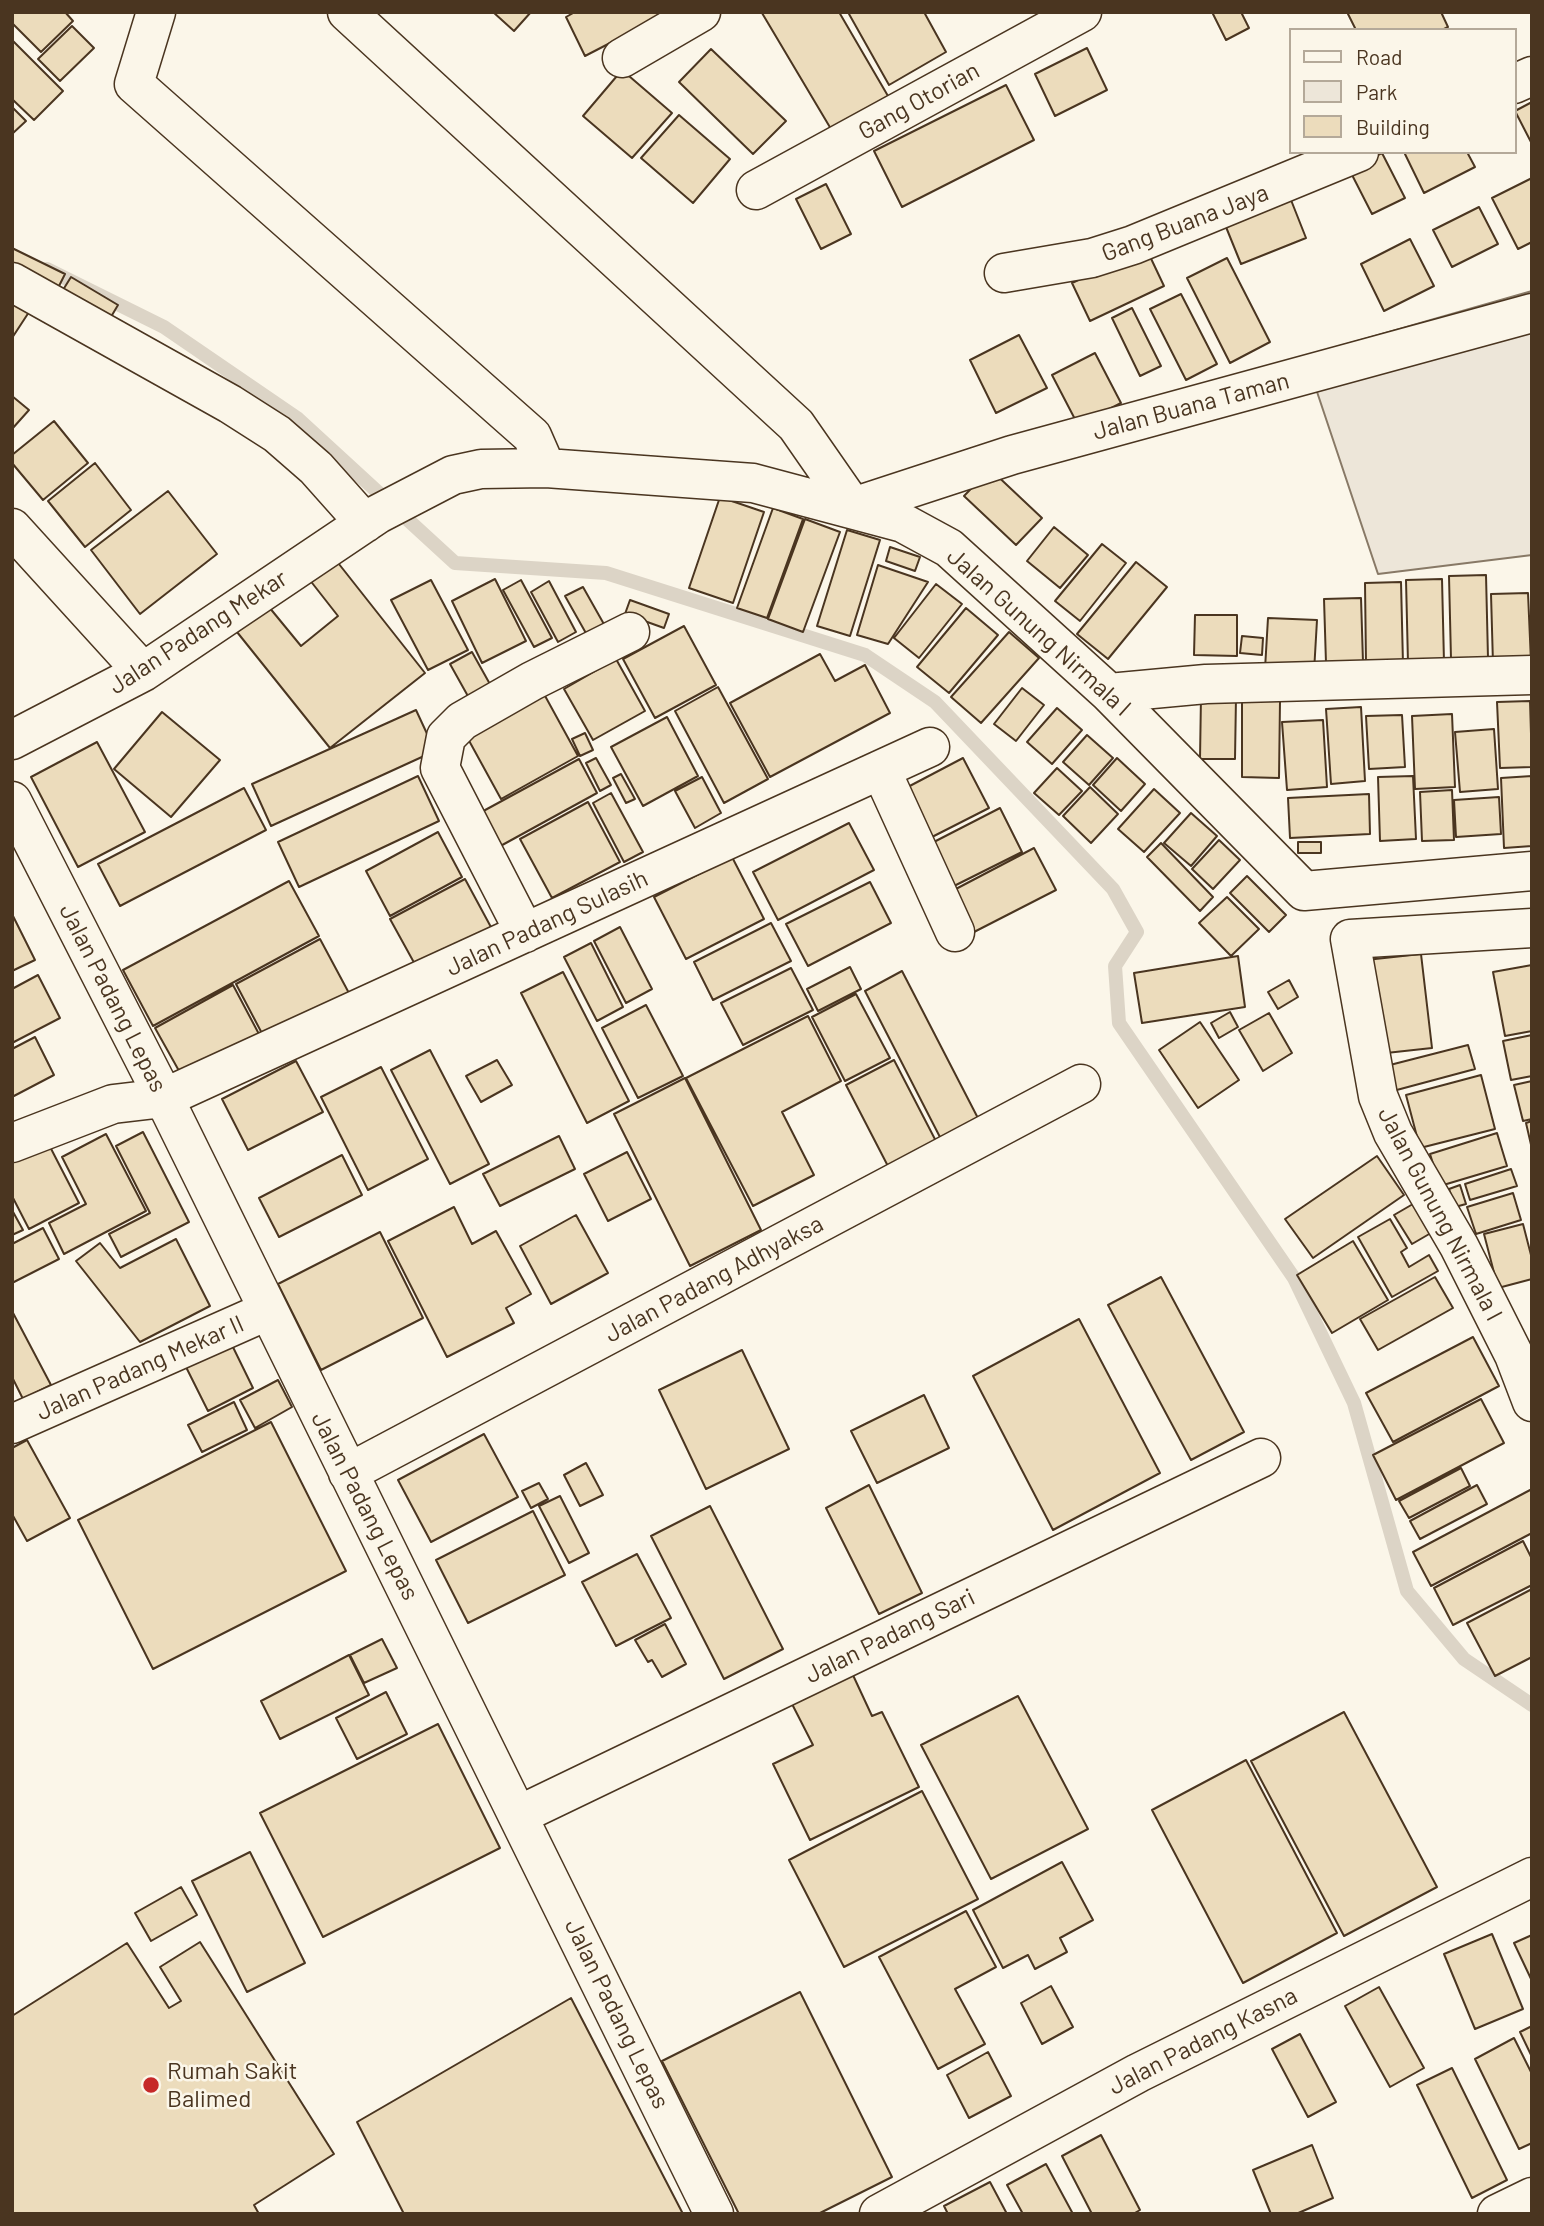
<!DOCTYPE html>
<html>
<head>
<meta charset="utf-8">
<style>
  body { margin:0 }
  #map { position:relative; width:1544px; height:2226px; overflow:hidden; background:#fbf6e9; font-family:Barlow,sans-serif }
  canvas { display:block }
  .frame { position:absolute; inset:0; border:14px solid #4a3520; pointer-events:none }
  .legend { position:absolute; left:1289px; top:28px; width:228px; height:126px; box-sizing:border-box; background:#fbf6e9; border:2px solid #b4a999; margin:0; padding:9px 12px; list-style:none; font-size:21px; color:#4a3520 }
  .legend li { display:flex; align-items:center; gap:14px; height:35px }
  .legend b { width:35px; border:2px solid #b4a999 }
</style>
</head>
<body>
<div id="map">
<canvas width="1544" height="2226"></canvas>
<div class="frame"></div>
<ul class="legend">
<li><b style="height:9px;background:#fbf6e9"></b>Road</li>
<li><b style="height:19px;background:#ede6d9"></b>Park</li>
<li><b style="height:19px;background:#ecdcbc"></b>Building</li>
</ul>
</div>
<script>
const context = document.querySelector('canvas').getContext('2d');
context.lineJoin = 'round';
function fill(path, color) { context.fillStyle = color; context.fill(path, 'evenodd'); }
function strokePath(path, color, width, dash) { context.strokeStyle = color; context.lineWidth = width; context.lineCap = dash ? 'butt' : 'round'; context.setLineDash(dash || []); context.stroke(path); }
function write(font, color, halo, rows, align = 'center') {
  context.font = font + ' Barlow,sans-serif'; context.lineWidth = 5; context.setLineDash([]); context.textBaseline = 'middle'; context.strokeStyle = halo; context.fillStyle = color; for (const [text, x, y, turn = 0] of rows) {
    context.save(); context.translate(x, y); context.rotate((+turn || 0) * Math.PI / 180); context.textAlign = isNaN(turn) ? turn : align; if (halo) context.strokeText(text, 0, 0); context.fillText(text, 0, 0); context.restore();
  }
}
const green = new Path2D(`
  M 1532,291 L 1532,555 L 1378,574 L 1305,356 Z`);
fill(green, '#ede6d9');
strokePath(green, '#887966', 2);
strokePath(new Path2D(`
  M 47,269 L 164,327 L 297,418 L 455,563 L 606,573 L 865,655 L 935,702 L 1113,889 L 1137,932 L 1115,966 L 1119,1023 L 1294,1278 L 1354,1403 L 1407,1591 L 1464,1659 L 1532,1705`), '#dcd4c6', 14);
const building = new Path2D(`
  M 12,12 L 65,12 L 73,21 L 41,52 L 12,23 Z
  M 493,12 L 531,12 L 514,31 Z
  M 575,12 L 670,12 L 585,56 L 566,17 Z
  M 839,12 L 888,96 L 831,129 L 762,13 Z
  M 852,12 L 924,12 L 946,52 L 889,85 L 849,14 Z
  M 1212,12 L 1241,12 L 1249,28 L 1226,40 Z
  M 1347,12 L 1441,12 L 1448,27 L 1442,30 L 1356,30 Z
  M 72,26 L 94,48 L 60,81 L 38,59 Z
  M 12,40 L 63,91 L 34,120 L 12,99 Z
  M 1087,48 L 1107,90 L 1055,116 L 1035,74 Z
  M 711,49 L 786,121 L 753,154 L 679,82 Z
  M 622,70 L 672,113 L 632,158 L 583,116 Z
  M 1006,85 L 1034,140 L 902,207 L 874,151 Z
  M 1532,102 L 1532,144 L 1515,111 Z
  M 12,107 L 26,121 L 12,134 Z
  M 679,115 L 730,159 L 693,203 L 641,158 Z
  M 1404,152 L 1467,152 L 1475,167 L 1424,193 Z
  M 1382,153 L 1405,198 L 1372,214 L 1349,169 Z
  M 1532,178 L 1532,242 L 1518,249 L 1492,198 Z
  M 826,184 L 851,234 L 821,249 L 796,199 Z
  M 1291,200 L 1306,238 L 1241,264 L 1226,227 Z
  M 1479,207 L 1498,244 L 1452,267 L 1433,230 Z
  M 1410,239 L 1434,286 L 1384,311 L 1361,264 Z
  M 12,248 L 65,274 L 54,296 L 12,276 Z
  M 1146,248 L 1164,286 L 1090,321 L 1072,283 Z
  M 1227,258 L 1270,342 L 1230,363 L 1187,278 Z
  M 71,277 L 118,305 L 105,327 L 58,298 Z
  M 1181,294 L 1217,364 L 1186,380 L 1150,309 Z
  M 12,296 L 31,309 L 12,338 Z
  M 1132,308 L 1161,366 L 1140,376 L 1112,318 Z
  M 1019,335 L 1047,388 L 996,413 L 970,360 Z
  M 1095,353 L 1121,403 L 1078,425 L 1052,375 Z
  M 12,396 L 29,410 L 12,429 Z
  M 54,421 L 88,463 L 43,500 L 12,463 L 12,455 Z
  M 95,463 L 131,510 L 85,547 L 48,501 Z
  M 990,469 L 1042,518 L 1016,545 L 964,496 Z
  M 168,491 L 217,554 L 140,614 L 91,550 Z
  M 720,497 L 764,512 L 733,603 L 689,588 Z
  M 773,508 L 803,519 L 767,618 L 737,608 Z
  M 805,519 L 840,532 L 803,632 L 768,619 Z
  M 1054,527 L 1088,555 L 1060,588 L 1027,561 Z
  M 847,530 L 880,540 L 850,636 L 817,626 Z
  M 1102,544 L 1126,563 L 1080,621 L 1055,601 Z
  M 890,547 L 920,557 L 915,571 L 886,561 Z
  M 335,559 L 425,673 L 330,748 L 237,632 L 269,607 L 301,646 L 338,616 L 309,579 Z
  M 1136,562 L 1167,587 L 1108,659 L 1077,634 Z
  M 878,565 L 928,582 L 888,644 L 857,635 Z
  M 1486,575 L 1488,658 L 1451,659 L 1449,576 Z
  M 495,579 L 526,641 L 482,663 L 452,601 Z
  M 1442,579 L 1444,662 L 1408,663 L 1406,580 Z
  M 431,580 L 468,650 L 428,670 L 391,600 Z
  M 521,580 L 552,638 L 534,647 L 503,590 Z
  M 549,581 L 576,632 L 558,642 L 531,592 Z
  M 1401,582 L 1403,664 L 1366,664 L 1365,583 Z
  M 936,584 L 962,604 L 919,658 L 894,638 Z
  M 583,587 L 605,626 L 587,635 L 565,596 Z
  M 1528,593 L 1531,662 L 1493,664 L 1491,594 Z
  M 1361,598 L 1363,662 L 1326,663 L 1324,599 Z
  M 630,600 L 669,614 L 664,628 L 625,614 Z
  M 966,608 L 998,635 L 949,693 L 917,667 Z
  M 1195,615 L 1237,615 L 1237,656 L 1194,655 Z
  M 1268,618 L 1317,620 L 1314,672 L 1265,669 Z
  M 684,626 L 716,685 L 655,718 L 623,659 Z
  M 1009,632 L 1039,658 L 981,723 L 951,697 Z
  M 1242,636 L 1263,638 L 1262,655 L 1240,653 Z
  M 472,652 L 491,686 L 469,698 L 450,664 Z
  M 820,654 L 835,681 L 865,665 L 890,713 L 770,777 L 730,703 Z
  M 616,659 L 645,711 L 593,740 L 564,689 Z
  M 718,687 L 768,779 L 724,803 L 675,711 Z
  M 1022,688 L 1044,705 L 1016,741 L 994,724 Z
  M 544,694 L 578,756 L 501,799 L 467,737 Z
  M 1201,696 L 1236,697 L 1235,759 L 1200,759 Z
  M 1242,701 L 1280,701 L 1279,778 L 1242,777 Z
  M 1530,701 L 1532,767 L 1500,768 L 1497,702 Z
  M 1361,707 L 1365,781 L 1331,784 L 1326,709 Z
  M 1057,708 L 1082,730 L 1052,764 L 1027,742 Z
  M 416,710 L 435,751 L 271,826 L 252,784 Z
  M 162,712 L 220,760 L 171,817 L 114,769 Z
  M 1452,714 L 1455,787 L 1415,789 L 1412,716 Z
  M 1402,715 L 1405,767 L 1369,769 L 1366,716 Z
  M 667,717 L 698,776 L 643,806 L 611,747 Z
  M 1323,720 L 1327,787 L 1287,790 L 1282,722 Z
  M 1494,729 L 1498,789 L 1460,792 L 1455,732 Z
  M 585,733 L 593,750 L 580,756 L 572,739 Z
  M 1087,735 L 1113,758 L 1089,785 L 1063,762 Z
  M 97,742 L 145,832 L 78,867 L 31,777 Z
  M 596,758 L 611,785 L 600,791 L 586,763 Z
  M 963,758 L 989,808 L 930,838 L 904,789 Z
  M 1117,758 L 1145,784 L 1121,811 L 1093,785 Z
  M 579,759 L 597,793 L 495,849 L 476,815 Z
  M 1057,768 L 1082,791 L 1059,815 L 1034,793 Z
  M 621,774 L 635,799 L 626,803 L 613,778 Z
  M 418,776 L 439,821 L 299,887 L 278,842 Z
  M 1413,776 L 1416,839 L 1380,841 L 1378,777 Z
  M 1532,776 L 1532,846 L 1504,848 L 1501,778 Z
  M 702,777 L 721,813 L 695,828 L 675,791 Z
  M 1090,787 L 1118,814 L 1091,843 L 1063,816 Z
  M 244,788 L 266,830 L 120,906 L 98,864 Z
  M 1154,789 L 1180,813 L 1144,852 L 1118,829 Z
  M 1452,790 L 1454,840 L 1422,841 L 1420,792 Z
  M 611,793 L 643,852 L 624,862 L 593,803 Z
  M 1369,794 L 1370,834 L 1290,838 L 1288,798 Z
  M 1499,797 L 1501,834 L 1456,837 L 1454,800 Z
  M 588,802 L 620,862 L 552,898 L 520,839 Z
  M 1000,808 L 1022,852 L 950,888 L 928,845 Z
  M 1191,813 L 1217,836 L 1191,866 L 1164,843 Z
  M 849,823 L 874,870 L 778,920 L 753,872 Z
  M 438,832 L 462,877 L 390,916 L 366,871 Z
  M 1219,840 L 1240,860 L 1213,889 L 1192,869 Z
  M 1298,842 L 1321,842 L 1321,853 L 1298,853 Z
  M 1161,843 L 1213,897 L 1200,911 L 1147,857 Z
  M 1034,848 L 1056,890 L 974,932 L 952,891 Z
  M 732,857 L 764,919 L 686,959 L 654,897 Z
  M 1247,876 L 1286,915 L 1269,932 L 1230,893 Z
  M 465,879 L 492,929 L 417,968 L 390,919 Z
  M 289,881 L 319,936 L 153,1026 L 123,970 Z
  M 870,882 L 891,923 L 808,966 L 786,924 Z
  M 1227,897 L 1259,929 L 1231,956 L 1199,923 Z
  M 12,914 L 35,960 L 12,971 Z
  M 771,923 L 791,961 L 713,1000 L 694,962 Z
  M 620,927 L 652,989 L 626,1003 L 594,941 Z
  M 320,939 L 350,995 L 266,1041 L 236,984 Z
  M 591,943 L 623,1007 L 597,1021 L 564,957 Z
  M 1421,954 L 1432,1048 L 1377,1054 L 1366,960 Z
  M 1238,956 L 1245,1007 L 1142,1023 L 1134,973 Z
  M 1532,965 L 1532,1031 L 1505,1036 L 1493,972 Z
  M 850,967 L 861,989 L 818,1011 L 807,989 Z
  M 791,968 L 813,1010 L 743,1045 L 721,1003 Z
  M 902,971 L 981,1124 L 943,1143 L 865,991 Z
  M 563,972 L 629,1101 L 587,1123 L 521,993 Z
  M 38,975 L 60,1018 L 12,1043 L 12,989 Z
  M 1289,980 L 1298,997 L 1278,1009 L 1268,992 Z
  M 233,985 L 260,1036 L 183,1078 L 155,1028 Z
  M 856,994 L 890,1058 L 845,1081 L 812,1017 Z
  M 646,1005 L 683,1076 L 638,1098 L 602,1028 Z
  M 1230,1012 L 1238,1027 L 1219,1038 L 1211,1023 Z
  M 1269,1013 L 1292,1053 L 1263,1071 L 1239,1030 Z
  M 808,1016 L 841,1081 L 782,1112 L 814,1175 L 753,1206 L 686,1078 Z
  M 1200,1022 L 1239,1080 L 1198,1108 L 1159,1050 Z
  M 1532,1035 L 1532,1076 L 1511,1080 L 1503,1041 Z
  M 35,1037 L 54,1075 L 12,1097 L 12,1049 Z
  M 1468,1045 L 1475,1069 L 1393,1091 L 1386,1066 Z
  M 430,1050 L 489,1164 L 450,1184 L 391,1070 Z
  M 497,1060 L 512,1085 L 481,1102 L 466,1076 Z
  M 894,1060 L 939,1147 L 891,1172 L 846,1085 Z
  M 296,1061 L 323,1112 L 248,1150 L 222,1099 Z
  M 381,1067 L 428,1159 L 368,1190 L 321,1097 Z
  M 1481,1075 L 1495,1129 L 1420,1148 L 1406,1095 Z
  M 685,1078 L 761,1230 L 690,1266 L 614,1114 Z
  M 1532,1081 L 1532,1119 L 1523,1121 L 1514,1085 Z
  M 1532,1121 L 1532,1149 L 1526,1123 Z
  M 143,1132 L 189,1222 L 121,1257 L 109,1234 L 150,1213 L 116,1146 Z
  M 1497,1133 L 1507,1166 L 1440,1186 L 1430,1154 Z
  M 106,1134 L 146,1211 L 64,1254 L 49,1223 L 86,1204 L 62,1157 Z
  M 559,1136 L 575,1169 L 500,1206 L 483,1174 Z
  M 46,1139 L 79,1203 L 29,1229 L 12,1196 L 12,1156 Z
  M 627,1152 L 651,1199 L 608,1221 L 584,1174 Z
  M 342,1155 L 362,1195 L 279,1237 L 259,1198 Z
  M 1377,1156 L 1404,1195 L 1313,1258 L 1285,1219 Z
  M 1511,1169 L 1517,1186 L 1470,1200 L 1465,1184 Z
  M 1460,1185 L 1466,1204 L 1455,1207 L 1449,1189 Z
  M 1513,1193 L 1521,1220 L 1476,1234 L 1467,1207 Z
  M 1425,1197 L 1443,1226 L 1412,1244 L 1394,1215 Z
  M 454,1207 L 472,1244 L 496,1231 L 531,1294 L 506,1308 L 514,1323 L 447,1357 L 388,1241 Z
  M 12,1210 L 23,1230 L 12,1235 Z
  M 576,1215 L 608,1273 L 551,1304 L 520,1246 Z
  M 1390,1219 L 1407,1248 L 1401,1252 L 1409,1267 L 1429,1255 L 1438,1271 L 1392,1297 L 1358,1237 Z
  M 1523,1224 L 1532,1259 L 1532,1279 L 1498,1288 L 1484,1234 Z
  M 43,1228 L 59,1259 L 12,1283 L 12,1244 Z
  M 380,1232 L 423,1318 L 321,1370 L 278,1284 Z
  M 176,1239 L 210,1306 L 140,1342 L 76,1261 L 100,1243 L 120,1268 Z
  M 1353,1241 L 1388,1300 L 1332,1333 L 1297,1275 Z
  M 1161,1277 L 1244,1432 L 1191,1460 L 1108,1305 Z
  M 1435,1277 L 1453,1308 L 1378,1350 L 1360,1319 Z
  M 12,1311 L 51,1385 L 23,1399 L 12,1377 Z
  M 1079,1319 L 1160,1473 L 1053,1530 L 973,1376 Z
  M 1473,1337 L 1499,1386 L 1393,1442 L 1366,1393 Z
  M 229,1339 L 253,1388 L 208,1411 L 183,1361 Z
  M 742,1350 L 789,1449 L 706,1489 L 659,1390 Z
  M 278,1380 L 292,1407 L 255,1428 L 240,1400 Z
  M 924,1395 L 949,1448 L 877,1483 L 851,1431 Z
  M 1481,1399 L 1504,1443 L 1396,1500 L 1373,1455 Z
  M 234,1402 L 247,1430 L 202,1452 L 188,1425 Z
  M 271,1422 L 346,1571 L 153,1669 L 78,1520 Z
  M 484,1434 L 518,1497 L 431,1542 L 398,1480 Z
  M 27,1440 L 70,1518 L 27,1541 L 12,1514 L 12,1448 Z
  M 586,1463 L 603,1495 L 580,1506 L 564,1475 Z
  M 1461,1468 L 1470,1486 L 1409,1518 L 1399,1501 Z
  M 539,1483 L 548,1499 L 531,1508 L 522,1491 Z
  M 869,1485 L 922,1593 L 879,1614 L 826,1508 Z
  M 1477,1485 L 1487,1504 L 1420,1539 L 1410,1521 Z
  M 1532,1489 L 1532,1533 L 1431,1586 L 1413,1552 Z
  M 560,1496 L 589,1553 L 569,1563 L 539,1506 Z
  M 710,1506 L 783,1649 L 724,1679 L 651,1536 Z
  M 533,1511 L 565,1575 L 468,1623 L 436,1560 Z
  M 1523,1541 L 1532,1559 L 1532,1585 L 1453,1625 L 1434,1588 Z
  M 637,1554 L 671,1618 L 616,1646 L 582,1582 Z
  M 1532,1589 L 1532,1657 L 1495,1676 L 1467,1623 Z
  M 665,1624 L 686,1664 L 662,1677 L 652,1660 L 648,1662 L 635,1640 Z
  M 382,1639 L 397,1668 L 364,1683 L 350,1655 Z
  M 349,1655 L 369,1695 L 280,1739 L 261,1701 Z
  M 852,1673 L 872,1716 L 882,1712 L 919,1787 L 810,1840 L 773,1764 L 813,1745 L 791,1702 Z
  M 386,1692 L 407,1734 L 357,1759 L 336,1718 Z
  M 1018,1696 L 1088,1829 L 991,1879 L 921,1745 Z
  M 1344,1712 L 1437,1887 L 1344,1936 L 1251,1761 Z
  M 438,1724 L 500,1848 L 323,1937 L 260,1813 Z
  M 1246,1760 L 1337,1933 L 1243,1983 L 1152,1810 Z
  M 922,1791 L 978,1899 L 844,1967 L 789,1860 Z
  M 250,1852 L 305,1963 L 247,1992 L 192,1881 Z
  M 1062,1862 L 1093,1920 L 1060,1938 L 1067,1952 L 1035,1969 L 1028,1955 L 1003,1968 L 973,1910 Z
  M 181,1887 L 197,1915 L 151,1941 L 135,1913 Z
  M 966,1911 L 996,1967 L 955,1989 L 985,2044 L 938,2069 L 879,1957 Z
  M 1492,1934 L 1523,2009 L 1475,2029 L 1444,1954 Z
  M 1532,1935 L 1532,1981 L 1514,1943 Z
  M 200,1942 L 334,2154 L 254,2205 L 259,2214 L 12,2214 L 12,2016 L 127,1943 L 169,2008 L 181,2001 L 160,1967 Z
  M 1051,1986 L 1073,2027 L 1042,2044 L 1021,2003 Z
  M 1379,1987 L 1424,2068 L 1390,2087 L 1345,2006 Z
  M 800,1992 L 892,2177 L 818,2214 L 739,2214 L 662,2061 Z
  M 571,1998 L 683,2214 L 404,2214 L 357,2122 Z
  M 1532,2026 L 1532,2057 L 1520,2032 Z
  M 1300,2034 L 1336,2102 L 1308,2117 L 1272,2049 Z
  M 1514,2038 L 1532,2074 L 1532,2143 L 1519,2149 L 1475,2059 Z
  M 988,2052 L 1011,2096 L 969,2118 L 947,2075 Z
  M 1452,2068 L 1507,2180 L 1472,2198 L 1417,2085 Z
  M 1101,2135 L 1140,2210 L 1133,2214 L 1092,2214 L 1062,2156 Z
  M 1312,2145 L 1333,2198 L 1296,2214 L 1271,2214 L 1253,2170 Z
  M 1046,2164 L 1073,2214 L 1023,2214 L 1007,2185 Z
  M 990,2182 L 1007,2214 L 948,2214 L 944,2206 Z`);
fill(building, '#ecdcbc');
strokePath(building, '#4a3520', 2);
const street = new Path2D(`
  M 156,12 L 134,84 L 532,436 L 546,468
  M 347,12 L 796,425 L 853,507 L 1012,455 L 1532,313
  M 622,58 L 701,12
  M 1514,84 L 1532,76
  M 756,190 L 1082,12
  M 1004,273 L 1092,258 L 1133,245 L 1359,152
  M 12,282 L 230,404 L 277,434 L 316,468 L 365,523
  M 12,528 L 143,672
  M 1109,693 L 1206,684 L 1532,675
  M 12,740 L 143,672 L 378,514 L 453,475 L 481,469 L 546,468 L 753,483 L 903,523 L 949,548 L 1109,693 L 1304,891 L 1532,871
  M 881,770 L 955,932
  M 12,801 L 164,1098 L 714,2214
  M 1532,928 L 1350,939 L 1378,1096 L 1393,1133 L 1459,1246 L 1514,1355 L 1532,1402
  M 525,933 L 440,768 L 446,737 L 462,721 L 532,681 L 630,632
  M 12,1143 L 113,1104 L 164,1098 L 930,747
  M 12,1424 L 267,1311
  M 348,1473 L 1081,1084
  M 519,1815 L 1261,1458
  M 879,2214 L 1138,2073 L 1532,1877
  M 1497,2214 L 1532,2197`);
strokePath(street, '#4a3520', 41);
strokePath(street, '#fbf6e9', 38);
for (const [x, y, r, color] of [
  [151,2085,9,"#c62828"]
]) { const dot = new Path2D(); dot.arc(x, y, r, 0, 2 * Math.PI); context.fillStyle = color; context.fill(dot); strokePath(dot, '#fbf6e9', 2.5); }
write('24px', '#4a3520', '#fbf6e9', [
  ["Gang Otorian",919,101,-29],
  ["Gang Buana Jaya",1185,223,-21],
  ["Jalan Buana Taman",1191,406,-15],
  ["Jalan Padang Mekar",198,632,-33],
  ["Jalan Gunung Nirmala I",1039,632,42],
  ["Jalan Padang Sulasih",547,923,-25],
  ["Jalan Padang Lepas",113,998,63],
  ["Jalan Gunung Nirmala I",1440,1214,62],
  ["Jalan Padang Adhyaksa",714,1279,-28],
  ["Jalan Padang Mekar II",140,1368,-24],
  ["Jalan Padang Lepas",365,1506,63],
  ["Jalan Padang Sari",890,1636,-26],
  ["Jalan Padang Lepas",617,2014,64],
  ["Jalan Padang Kasna",1203,2041,-27]
]);
write('24px', '#4a3520', '#fbf6e9', [
  ["Rumah Sakit",167,2071],
  ["Balimed",167,2099]
], 'left');
</script>
</body>
</html>
